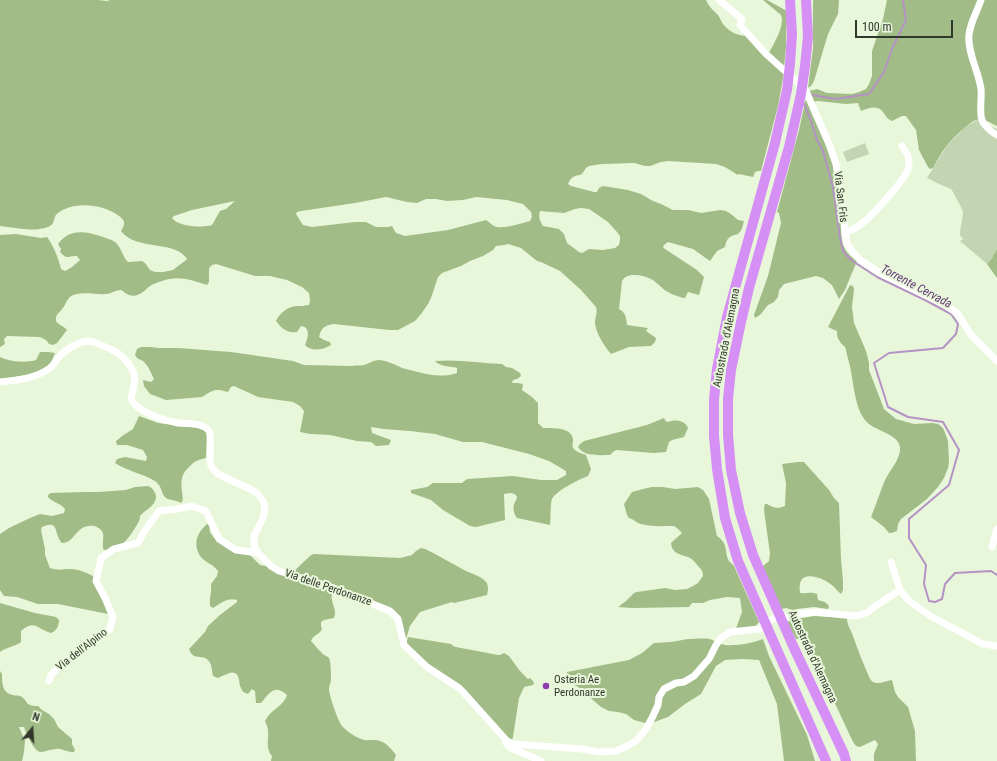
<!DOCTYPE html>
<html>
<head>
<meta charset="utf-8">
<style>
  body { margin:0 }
  #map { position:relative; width:997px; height:761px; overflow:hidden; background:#e8f7da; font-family:"Roboto Condensed",sans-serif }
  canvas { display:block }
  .north { position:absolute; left:12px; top:709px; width:40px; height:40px; -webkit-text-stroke:3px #e8f7da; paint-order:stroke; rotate:18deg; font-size:11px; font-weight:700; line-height:16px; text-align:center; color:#32372c }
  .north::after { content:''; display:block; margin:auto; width:14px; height:18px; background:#32372c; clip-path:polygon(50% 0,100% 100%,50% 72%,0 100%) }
  .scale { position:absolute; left:855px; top:20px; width:98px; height:18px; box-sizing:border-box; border:2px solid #32372c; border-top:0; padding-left:5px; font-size:12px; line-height:14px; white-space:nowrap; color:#32372c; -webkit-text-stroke:3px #e8f7da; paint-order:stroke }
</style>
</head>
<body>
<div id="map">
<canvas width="997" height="761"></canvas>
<div class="north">N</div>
<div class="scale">100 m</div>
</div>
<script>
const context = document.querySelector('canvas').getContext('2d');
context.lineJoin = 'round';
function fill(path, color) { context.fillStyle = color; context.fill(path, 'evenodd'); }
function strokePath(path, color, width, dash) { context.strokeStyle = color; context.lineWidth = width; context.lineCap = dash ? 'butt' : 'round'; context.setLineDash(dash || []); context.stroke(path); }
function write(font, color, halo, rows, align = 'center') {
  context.font = font + ' "Roboto Condensed",sans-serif'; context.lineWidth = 4; context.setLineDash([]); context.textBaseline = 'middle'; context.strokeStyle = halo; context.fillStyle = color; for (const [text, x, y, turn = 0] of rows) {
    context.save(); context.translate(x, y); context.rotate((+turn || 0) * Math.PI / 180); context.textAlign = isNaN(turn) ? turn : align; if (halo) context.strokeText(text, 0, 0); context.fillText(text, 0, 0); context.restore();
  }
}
fill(new Path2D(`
  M 977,120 L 979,120 L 983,123 L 997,129 L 997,249 L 992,258 L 987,264 L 960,241 L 963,239 L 960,235 L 960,232 L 963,213 L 962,209 L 953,192 L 951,189 L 939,184 L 927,178 L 947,146 L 965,127 Z
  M 865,143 L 869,154 L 847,162 L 843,152 Z`), '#c2d4b2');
fill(new Path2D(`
  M 0,0 L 98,0 L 107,1 L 110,0 L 706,0 C 709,7 713,10 718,15 C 720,18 721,21 723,24 C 730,33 739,36 749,36 L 784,73 L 778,106 L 762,167 L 761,171 L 758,171 L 755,172 L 753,177 L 739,174 L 738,175 L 725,167 L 716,164 L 668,161 L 661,162 L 650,166 L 645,166 L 634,163 L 602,164 L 589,166 L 586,168 L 582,174 C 574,177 572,175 568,184 L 571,186 L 594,192 L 597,192 L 599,188 L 603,186 L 628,190 L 641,194 L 653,201 L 661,204 L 673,210 L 688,210 L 701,213 L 720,210 L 726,211 L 731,214 L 738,220 L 744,221 C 743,225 742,231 739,233 C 735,236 735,234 732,236 C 727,238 726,242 725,247 L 717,251 L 710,261 L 693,249 L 668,242 L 664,245 L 663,247 L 665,249 L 697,270 L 704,277 L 699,295 L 688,292 L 685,298 L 683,298 C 678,296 673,295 668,292 C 662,289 657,282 651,279 C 643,275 627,272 622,281 L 619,309 C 626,313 626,317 627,325 L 648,328 L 646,331 L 656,338 L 655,342 L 651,346 L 629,347 L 611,354 C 605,347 595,332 595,322 C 595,317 598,312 596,307 L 581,290 L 560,271 L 541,262 L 537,261 L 521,248 L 508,244 L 504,245 L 496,246 L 493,250 L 483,256 L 470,261 L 461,266 L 442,273 L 438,277 L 431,298 L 428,304 L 421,314 L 415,321 L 398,330 L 389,330 L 334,324 C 325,325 321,328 319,337 L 324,340 L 330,342 L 331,345 C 324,350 311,352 305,345 C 308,338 311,327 301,326 L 297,332 C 287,333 282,329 276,321 C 279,314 287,307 296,306 C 301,306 304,306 309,305 L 310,300 L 309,293 L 302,287 L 287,280 L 270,276 L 255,276 L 216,264 L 212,265 L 209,268 L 209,282 L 207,285 C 192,280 177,275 162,281 C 158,282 153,284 150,286 C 144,291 138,298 129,295 C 126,294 123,291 121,290 C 115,290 111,294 106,294 C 96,295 77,290 69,298 C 66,301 65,306 62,309 C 60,312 55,315 56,320 C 56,324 64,326 67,330 L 57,343 L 53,345 L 49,344 L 46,340 L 40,337 L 7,336 L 4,339 L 5,344 L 0,347 L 0,235 L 16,234 L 41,238 L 47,237 C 54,247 58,257 61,269 L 65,271 L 72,267 L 80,260 L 77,256 C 68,255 68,261 60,252 L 61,249 L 58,244 C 69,229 84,231 100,236 C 105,238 111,239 115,242 C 122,248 122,256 128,262 L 142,261 L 145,263 L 150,270 L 155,272 L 163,272 L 173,270 L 186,260 L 187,259 C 176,240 136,251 121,231 C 125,224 126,221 119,216 C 103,204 74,201 58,213 C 55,215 55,217 54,220 C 53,227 45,228 40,229 C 31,231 10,227 0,226 ZM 386,197 L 407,202 L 417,203 L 426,199 L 436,199 L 447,201 L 463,200 L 476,197 L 507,200 L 523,204 L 531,212 L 532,217 L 530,221 C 521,223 503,230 494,226 C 491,224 489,222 486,220 L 448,230 L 405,236 L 396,233 L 392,226 L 388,227 L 376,227 L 366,222 L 355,222 L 312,227 L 303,225 L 296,214 L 297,212 L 301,211 L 355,203 ZM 235,201 L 226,209 L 220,211 L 212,225 C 203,228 178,227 172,218 L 174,216 L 192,210 ZM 581,208 L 589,209 L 608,222 L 617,232 L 620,236 L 620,240 L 619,245 L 615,248 L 603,250 L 589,249 L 582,253 L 579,252 L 567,243 L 564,234 L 559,229 L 543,226 C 540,221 538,217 540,211 L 564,213 L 575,209 Z
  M 763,0 L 767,0 L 787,11 L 786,47 L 784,68 L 769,53 C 774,43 785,26 781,15 Z
  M 813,0 L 839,0 L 838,14 L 828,34 L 814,81 L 811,86 L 808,88 L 813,48 Z
  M 887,0 L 997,0 L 997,126 C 991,123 983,118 976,120 C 969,122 950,141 946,147 C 941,153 937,161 933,168 L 930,169 L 928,167 L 919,150 L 916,130 L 906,116 L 902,116 L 892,121 C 885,118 885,113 881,110 C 875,105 867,109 861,111 L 858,103 L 846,104 L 818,101 L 813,102 L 809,91 L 817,89 L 827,93 L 852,94 L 859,92 L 866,89 L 869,84 L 872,76 L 872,51 L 883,19 Z
  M 806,98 L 830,151 L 837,184 L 842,241 C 845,252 849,255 857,261 L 845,290 L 839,299 L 832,285 L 823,278 L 816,276 L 784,284 L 779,290 L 778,297 L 774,302 L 768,305 L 760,315 L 755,318 L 754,315 L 768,276 L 781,223 L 779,213 L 777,212 L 799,130 Z
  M 997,249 L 997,278 L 987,264 L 992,258 Z
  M 850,285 L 853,286 L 854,289 L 852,307 L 854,323 L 866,351 L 869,363 L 869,370 L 884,409 L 896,419 L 914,424 L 932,423 L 938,424 L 942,427 L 944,430 L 948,441 L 949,462 L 948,468 L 944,478 L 938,487 L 927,499 L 901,519 L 898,524 L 897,531 L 891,533 L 889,533 L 884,527 L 871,517 C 876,505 880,492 885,480 C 890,470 901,459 900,447 C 898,433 873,431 865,420 C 853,405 854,377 848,359 C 847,355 846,350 845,347 C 843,345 840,343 839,340 C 837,338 837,334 837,331 C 833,330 831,328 828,327 Z
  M 141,347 L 150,347 L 159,348 L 178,348 L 231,352 L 293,361 L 304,365 L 352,366 C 356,365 360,366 364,365 C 369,364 373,360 379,360 C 388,361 394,364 402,368 C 406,369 410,370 414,371 C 429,375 442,378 457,373 L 457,368 C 450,366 440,367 435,361 C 457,359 480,363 502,364 L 506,367 L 512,368 L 520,373 L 521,376 L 517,379 L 513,380 L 512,383 L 518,383 L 523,384 L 522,390 L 532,397 L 538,403 L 538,423 L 543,428 C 552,428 573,427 573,440 C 573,444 571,447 575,450 C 577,452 583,454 586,455 L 591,469 L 588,476 C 578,480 557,490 552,499 C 550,504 551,518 550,525 L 517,518 C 514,514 512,508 515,502 C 516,500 517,499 517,497 L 515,494 L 510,493 L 504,494 L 505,520 L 476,527 L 470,526 L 443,510 L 431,500 L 411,493 L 411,490 L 427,487 L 433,483 L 462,483 L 467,479 L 513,476 L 541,480 L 557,480 L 566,475 L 566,471 L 549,461 L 529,454 L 482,442 L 463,442 L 435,434 L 410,431 L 383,429 L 371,427 L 372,433 L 391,440 L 389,445 L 376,446 L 371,442 L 357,441 L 330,435 L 310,434 L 300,432 L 304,411 L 300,406 L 293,402 L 258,397 L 234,386 L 231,387 L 228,392 L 220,390 L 215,390 L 210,392 L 202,397 L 166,400 L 150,394 L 144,386 L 143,380 L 151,382 L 154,379 C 151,373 148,365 143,361 C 139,359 137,359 135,355 L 137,349 Z
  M 40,352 L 48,352 L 55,353 C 53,357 52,362 50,365 C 43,373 11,378 0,379 L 0,357 C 9,362 27,363 36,360 Z
  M 139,416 L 158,423 L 165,424 L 207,428 L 206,458 C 197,460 195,461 189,467 C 178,477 182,487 183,500 L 181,503 C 176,500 169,500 166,498 C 160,493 163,485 153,480 C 141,473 127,471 115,463 L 117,459 L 125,457 L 146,461 L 147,457 L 143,450 L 127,445 L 117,445 L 116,441 L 121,437 L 122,436 L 133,429 Z
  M 664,418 L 665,420 L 667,422 C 675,419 685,420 688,428 L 684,437 L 672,440 L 669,442 L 666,452 L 654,453 L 616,450 L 613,452 L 610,455 C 600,455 584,457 578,447 L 580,444 L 584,441 L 647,425 Z
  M 798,462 L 804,462 L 829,490 L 834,498 L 839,503 L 841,559 L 843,581 L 843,590 L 841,594 C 837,591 834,586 829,583 C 823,578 802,570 800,584 C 799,586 800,590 800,593 C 807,594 810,591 817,594 L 818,600 L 825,602 L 829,606 L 828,609 L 814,607 L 797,609 L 793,610 L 786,608 L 781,609 L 763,566 L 769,561 L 770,553 L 765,518 C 765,514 763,509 765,504 L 767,504 C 773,508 778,509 785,506 L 786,483 L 782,464 Z
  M 148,486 C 153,488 155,492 156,496 C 157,505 145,510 140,516 C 140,521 138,523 135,528 C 127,541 123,545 108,551 L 103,549 C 102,544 104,538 103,533 C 101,529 98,527 94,526 C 75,524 76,543 62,543 C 53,533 60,519 42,527 L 41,530 L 45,549 L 45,555 L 50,568 C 58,571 63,569 70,569 C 79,569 87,573 95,577 L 108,614 L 58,604 L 38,604 L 17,597 L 4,596 L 0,590 L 0,534 L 9,528 L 30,518 L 40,514 L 52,516 L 64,513 L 65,509 C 61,503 53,503 48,497 L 48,495 L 51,493 L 86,492 L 99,492 L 126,490 L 135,487 Z
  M 652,487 L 663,487 L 675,489 L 698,487 L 703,490 L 709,499 L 717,536 C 729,544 724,552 729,561 C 730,563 733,564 734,566 L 759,622 L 755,627 L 735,631 L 742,612 L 740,598 L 727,597 L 710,600 L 703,603 L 692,603 L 689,607 L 632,608 L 618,607 L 626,601 L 634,593 L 637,592 L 665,588 L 675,590 L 687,589 L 693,586 L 698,583 L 703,576 C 703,572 702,570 699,567 C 696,564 694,560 690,558 C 682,554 672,555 671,543 L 682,533 L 677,528 L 674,526 C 662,526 651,527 641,524 C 636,523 634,519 629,518 L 627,515 L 624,504 L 632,492 L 643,489 Z
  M 207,524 L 209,525 L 210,532 L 214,538 L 249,554 L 260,565 L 266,566 L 332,589 C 332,593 331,597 332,600 C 333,607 337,611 334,618 L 324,620 L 321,622 L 321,626 L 322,629 C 320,634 313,635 311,641 C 316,646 319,651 324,655 C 326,656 327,656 329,658 C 331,662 331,675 331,680 C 331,683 329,685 329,689 C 329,695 338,721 342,726 C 346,731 360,740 365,740 C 370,741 375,739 380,741 C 387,743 392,750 396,755 L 394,761 L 271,761 L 272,756 C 265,749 269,738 268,730 C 268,727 266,724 265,721 C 270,710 284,706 287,695 C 274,683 269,694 261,703 L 256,703 L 255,691 L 252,689 L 248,694 L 243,692 C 242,690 241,688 240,686 C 239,681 239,670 230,673 C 226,674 222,676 218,678 L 213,676 C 212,671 212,664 208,660 C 202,654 193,661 189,649 L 205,632 L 208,626 L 220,615 L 237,602 L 237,600 C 228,597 221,603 213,608 L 210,606 C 209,598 212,592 211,584 L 217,576 L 218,571 C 213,564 206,563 201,557 C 199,555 198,552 197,549 C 194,539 200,530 207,524 Z
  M 421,548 L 425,549 C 438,555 451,563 464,570 C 470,573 483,577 486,582 C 489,586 488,591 487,595 L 454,603 L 452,602 L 420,612 L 410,626 L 406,639 L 397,618 L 386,606 L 293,572 L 311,555 L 314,554 L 400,558 L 412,555 L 416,551 Z
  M 0,603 L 35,613 L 56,617 L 59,620 C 59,625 57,631 51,633 C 37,629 35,619 21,631 L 21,642 C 14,647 7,647 0,652 Z
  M 814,616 L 847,618 C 847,625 851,630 853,636 C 858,651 864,665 870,679 C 876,687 884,681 892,680 L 895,692 L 898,697 L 908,707 L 915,731 L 916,761 L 874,761 L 874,754 L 878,744 L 875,740 L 860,747 L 856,746 L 853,742 L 809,648 L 802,639 L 796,639 L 787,622 L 796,619 Z
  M 408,637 L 451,644 L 453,646 L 456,647 L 498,655 L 500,655 L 504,653 L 509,656 L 520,671 L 528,679 L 530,678 L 533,681 L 534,683 L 533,685 L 524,687 L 519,698 L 513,737 L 512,740 L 506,737 L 482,713 L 406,644 Z
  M 688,639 C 694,639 705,638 710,639 C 715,641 720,644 725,645 C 738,646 752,643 763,639 L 769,656 L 807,735 L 815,761 L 784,761 L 777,704 L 759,660 L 742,659 L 725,660 L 716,666 L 701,694 L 685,704 L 668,717 L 649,724 L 634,720 L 626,714 L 618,712 L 609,711 L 601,707 L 578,687 L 561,677 L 567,675 L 567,672 L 629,660 L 642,653 L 654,643 L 671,642 Z
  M 0,671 L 2,674 C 2,683 2,693 13,695 C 15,696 17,695 20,696 C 29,700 23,706 38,706 L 42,710 L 49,714 L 54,719 L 58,727 L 72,739 L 72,744 L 75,750 L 74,752 C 68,753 62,748 56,749 C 51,749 45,752 41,752 C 34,752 26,733 24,727 L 19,727 L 25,741 L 24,752 L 22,761 L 0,761 Z`), '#a1bc87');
strokePath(new Path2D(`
  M 812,95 L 835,99 L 869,94 L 884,72 L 892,49 L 906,20 L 903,0
  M 803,102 L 810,118 L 817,140 L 823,151 L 833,187 L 840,238 L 843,251 L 851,260 L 877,277 L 925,300 L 951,314 L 958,324 L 956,334 L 943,348 L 889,353 L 874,363 L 888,407 L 908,417 L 943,422 L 959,450 L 949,485 L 909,519 L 909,538 L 926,565 L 924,584 L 929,601 L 935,602 L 942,599 L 945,584 L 955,573 L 991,571 L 997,575`), '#b493c4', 2);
strokePath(new Path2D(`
  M 719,0 L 742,19 L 740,25 L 766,54 L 805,89 L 829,144 L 836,164 L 844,216 L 845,233 L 847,244 L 853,252 L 859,259 L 882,274 L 944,304 L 957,313 L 960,317 L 971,335 L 997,361
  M 981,0 C 977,12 970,23 969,35 C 967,51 979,73 981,89 C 982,98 979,112 982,120 C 984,125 992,133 997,135
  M 845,233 C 852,230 858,227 864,222 C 874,213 904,181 908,169 C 911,160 907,153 902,146
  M 0,382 C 17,380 35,379 50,368 C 53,366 55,362 57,359 C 64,350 72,346 82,342 C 85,341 88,341 91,341 C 97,343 115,351 119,354 C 126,359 131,366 134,374 C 136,381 133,390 131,398 C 132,402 135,405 138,407 C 149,416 164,420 178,423 C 186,424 195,423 202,426 C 205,427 208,429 209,431 C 212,437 210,455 210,462 C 211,468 214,470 218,474 L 252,490 L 257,493 L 263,501 L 265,508 L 263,518 L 254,536 L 254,545 L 258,553 L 271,566 L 279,571 L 331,587 L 390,611 L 398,619 L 404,645 L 408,649 L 427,667 L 459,688 L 464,693 L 507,741 L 513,744 L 582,749 L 600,752 L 616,751 L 625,747 L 636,741 L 646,729 L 652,718 L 658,705 L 659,697 L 664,689 L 676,683 L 684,682 L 694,676 L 709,659 L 716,645 L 721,638 L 730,632 L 759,629 L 761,628 L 766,622 L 778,617 L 786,617 L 796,614 L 816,612 L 854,616 L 860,615 L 868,612 L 874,607 L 900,590
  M 992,547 L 997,529
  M 891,562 L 900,590 L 909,601 L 932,617 L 983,644 L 997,646
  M 49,681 L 51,675 L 58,668 L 86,646 L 98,639 L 110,629 L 113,617 L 105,598 L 96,581 L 101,558 L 114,549 L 138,543 L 146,529 L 159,511 L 177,509 L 192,506 L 206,511 L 219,539 L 236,550 L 258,553
  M 506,743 L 509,747 L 541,761`), '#fff', 7);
strokePath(new Path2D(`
  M 790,0 L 792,34 L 790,64 L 787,90 L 775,143 L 727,317 L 717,369 L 714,400 L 714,436 L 717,469 L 725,518 L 738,561 L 826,761
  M 806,0 L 808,36 L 805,66 L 801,94 L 789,147 L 749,288 L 741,322 L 731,370 L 728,399 L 728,435 L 731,470 L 740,513 L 753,555 L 794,648 L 844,754 L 846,761`), '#d58ff5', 10);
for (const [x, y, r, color] of [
  [546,686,4,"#8b3cac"]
]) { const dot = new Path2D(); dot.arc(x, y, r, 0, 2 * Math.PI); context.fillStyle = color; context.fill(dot); strokePath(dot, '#e8f7da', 1.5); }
write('11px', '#32372c', '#e8f7da', [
  ["Via San Fris",840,197,83],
  ["Autostrada d'Alemagna",727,338,-79],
  ["Via delle Perdonanze",328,588,19],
  ["Via dell'Alpino",82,650,-38],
  ["Autostrada d'Alemagna",812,657,65]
]);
write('11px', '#32372c', '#e8f7da', [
  ["Osteria Ae",554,680],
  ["Perdonanze",554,693]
], 'left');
write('italic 12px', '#623775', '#e8f7da', [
  ["Torrente Cervada",916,287,28]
]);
</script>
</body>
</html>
